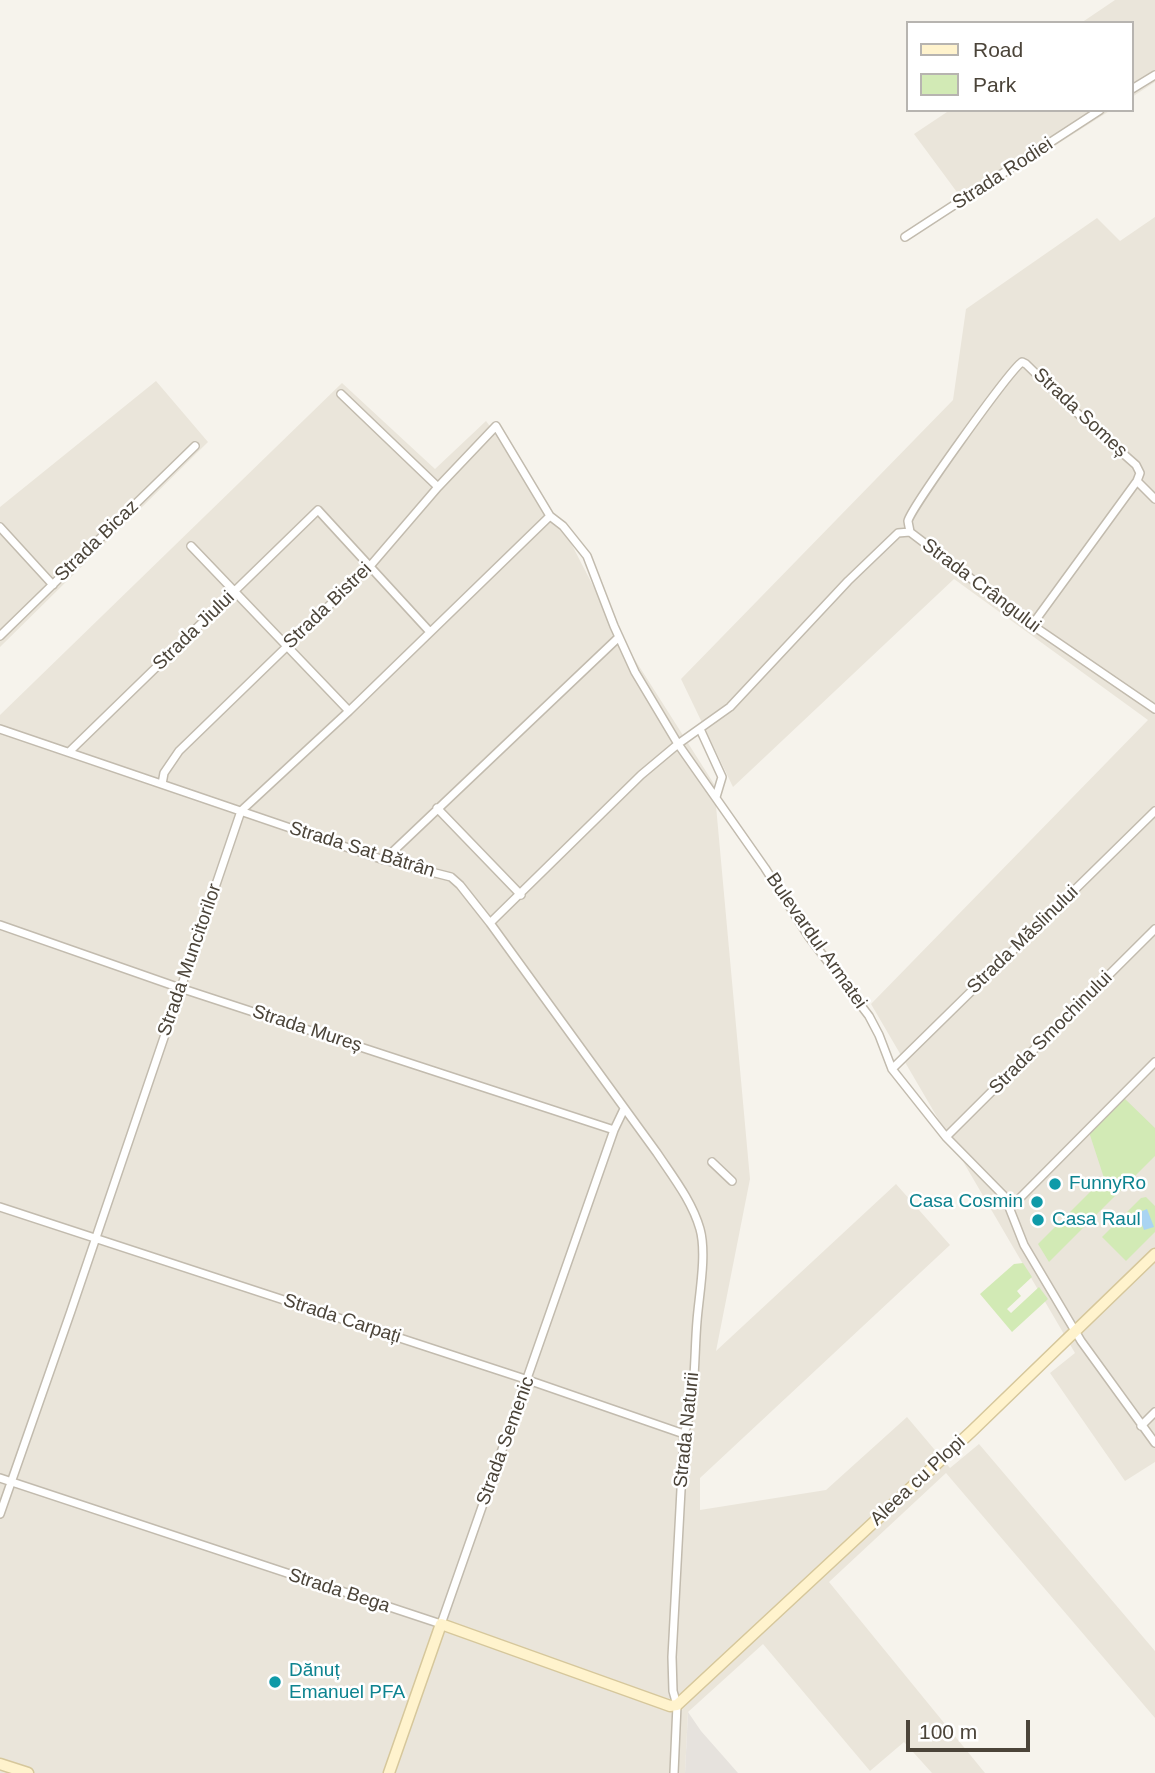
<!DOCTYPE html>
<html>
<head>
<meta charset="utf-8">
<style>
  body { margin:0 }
  #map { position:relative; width:1155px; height:1773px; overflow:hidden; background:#f6f3ec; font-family:Helvetica,sans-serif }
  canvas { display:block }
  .legend { position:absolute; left:906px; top:21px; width:228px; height:91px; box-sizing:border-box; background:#fff; border:2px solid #b7b4b0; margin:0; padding:9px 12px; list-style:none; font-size:21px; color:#4b4439 }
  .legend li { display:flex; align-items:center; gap:14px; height:35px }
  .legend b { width:35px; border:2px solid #b7b4b0 }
  .scale { position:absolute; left:906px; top:1720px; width:124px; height:32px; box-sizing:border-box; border:4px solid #4b4439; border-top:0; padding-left:9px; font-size:21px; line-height:24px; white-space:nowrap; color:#4b4439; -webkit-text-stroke:5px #fff; paint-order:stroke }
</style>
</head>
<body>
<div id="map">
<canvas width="1155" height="1773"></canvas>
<ul class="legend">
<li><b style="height:9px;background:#fff3cd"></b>Road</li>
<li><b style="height:19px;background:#d2eab5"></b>Park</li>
</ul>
<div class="scale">100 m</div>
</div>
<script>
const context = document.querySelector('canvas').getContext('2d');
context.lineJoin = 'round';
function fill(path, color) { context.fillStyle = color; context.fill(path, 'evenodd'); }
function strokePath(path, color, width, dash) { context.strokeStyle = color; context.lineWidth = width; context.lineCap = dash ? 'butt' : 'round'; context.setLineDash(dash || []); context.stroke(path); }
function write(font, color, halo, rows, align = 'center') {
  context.font = font + ' Helvetica,sans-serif'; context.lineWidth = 5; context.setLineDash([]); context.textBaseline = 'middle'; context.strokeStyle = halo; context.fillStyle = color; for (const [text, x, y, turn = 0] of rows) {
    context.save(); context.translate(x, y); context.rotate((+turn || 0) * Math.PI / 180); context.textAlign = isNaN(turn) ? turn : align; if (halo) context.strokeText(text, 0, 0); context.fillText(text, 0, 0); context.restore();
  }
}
fill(new Path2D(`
  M 1115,0 L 1155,0 L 1155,82 L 1132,97 L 1132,23 L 1081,23 Z
  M 950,110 L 1111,110 L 965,203 L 914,134 Z
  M 1155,217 L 1155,1462 L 1125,1481 L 1050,1373 L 1075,1353 L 871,1004 L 1148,720 L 954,579 L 733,787 L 681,679 L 953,400 L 966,309 L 1097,218 L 1120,241 Z
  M 156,381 L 208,442 L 0,647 L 0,507 Z
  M 342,383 L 435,469 L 486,421 L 559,520 L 616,630 L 714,784 L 750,1179 L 716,1351 L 896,1184 L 950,1245 L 700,1478 L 700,1510 L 826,1490 L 907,1417 L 950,1468 L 979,1444 L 1155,1651 L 1155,1718 L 946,1473 L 829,1582 L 985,1773 L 932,1773 L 904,1742 L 870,1771 L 763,1644 L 688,1712 L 685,1773 L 0,1773 L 0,715 Z`), '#eae5da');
fill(new Path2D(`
  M 688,1712 L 701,1731 L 738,1773 L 685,1773 Z`), '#e6e2dd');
fill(new Path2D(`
  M 1124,1098 L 1155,1128 L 1155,1156 L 1049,1262 L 1038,1244 L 1104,1178 L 1089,1132 Z
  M 1146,1197 L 1155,1206 L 1155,1232 L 1126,1261 L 1102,1237 L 1141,1198 Z
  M 1023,1263 L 1032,1277 L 1017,1291 L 1021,1296 L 1007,1309 L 1011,1313 L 1039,1287 L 1048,1299 L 1012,1332 L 980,1294 L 1014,1264 Z`), '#d2eab5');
fill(new Path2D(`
  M 1147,1209 L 1154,1227 L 1144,1230 L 1138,1213 Z`), '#a9d4f2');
const street = new Path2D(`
  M 1132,89 L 1155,75
  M 905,237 L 1100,110
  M 341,394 L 438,487
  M 1137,481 L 1155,499
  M 0,527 L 53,585
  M 191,546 L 349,711
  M 1032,625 L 1137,481 L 1140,473 L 1136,465 L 1067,404 L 1026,364 L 1022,362 C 1009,371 911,508 908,521 C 908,522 910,531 910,532 L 1032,625 L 1155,709
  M 0,636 L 195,446
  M 0,729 L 384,860 L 451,877 L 460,885 L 490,923 L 657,1153 C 673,1177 692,1201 700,1229 C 707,1254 699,1295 697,1321 C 694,1356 696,1402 684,1434 L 672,1657 L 673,1691 L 677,1705 L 674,1773
  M 700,729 L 722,777 L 716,797
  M 69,752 L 318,510 L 430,632
  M 162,784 L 164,773 L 179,751 L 371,565 L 438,487 L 496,426 L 550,516 L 563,526 L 587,556 L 614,626 L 635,672 L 678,744 L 765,868 L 809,937 L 869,1016 L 879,1035 L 892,1069 L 946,1137 L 1005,1197 L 1024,1245 L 1081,1341 L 1155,1443
  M 437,808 L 521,895
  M 384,860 L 619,637
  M 490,923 L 641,775 L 678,744 L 730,707 L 848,581 L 898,533 L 910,532
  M 0,925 L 180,988 L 614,1130
  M 892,1069 L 1155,811
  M 946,1137 L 1155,929
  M 712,1162 L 732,1181
  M 0,1207 L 528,1380 L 684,1434
  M 1010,1208 L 1155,1062
  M 1141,1426 L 1155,1412
  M 0,1478 L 441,1624 L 614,1130 L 624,1109
  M 0,1514 L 71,1311 L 241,811 L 349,711 L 550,516`);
const secondary = new Path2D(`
  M 0,1764 L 28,1773
  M 389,1773 L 441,1624 L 670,1706 L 677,1705 L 972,1431 L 1155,1254`);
strokePath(street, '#c2bbae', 10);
strokePath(secondary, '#d6c79b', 13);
strokePath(street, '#fff', 7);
strokePath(secondary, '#fff3cd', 10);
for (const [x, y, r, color] of [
  [1055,1184,7,"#0f9aa8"],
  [1037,1202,7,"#0f9aa8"],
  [1038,1220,7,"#0f9aa8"],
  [275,1682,7,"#0f9aa8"]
]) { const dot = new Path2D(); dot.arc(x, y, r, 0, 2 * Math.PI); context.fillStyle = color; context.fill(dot); strokePath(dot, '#fff', 2.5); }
write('19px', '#4b4439', '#fff', [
  ["Strada Rodiei",1003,174,-33],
  ["Strada Someș",1080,413,43],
  ["Strada Bicaz",97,541,-44],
  ["Strada Crângului",981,586,37],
  ["Strada Bistrei",328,606,-44],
  ["Strada Jiului",194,631,-44],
  ["Strada Sat Bătrân",362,850,17],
  ["Strada Măslinului",1023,940,-44],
  ["Bulevardul Armatei",816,941,55],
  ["Strada Muncitorilor",190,960,-71],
  ["Strada Mureș",307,1029,18],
  ["Strada Smochinului",1051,1033,-45],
  ["Strada Carpați",342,1319,18],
  ["Strada Naturii",687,1430,-84],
  ["Strada Semenic",506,1441,-70],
  ["Aleea cu Plopi",918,1481,-43],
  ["Strada Bega",339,1591,18]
]);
write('19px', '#0d838f', '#fff', [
  ["FunnyRo",1069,1184],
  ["Casa Cosmin",1023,1202,"right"],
  ["Casa Raul",1052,1220],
  ["Dănuț",289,1671],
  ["Emanuel PFA",289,1693]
], 'left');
</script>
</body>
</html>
